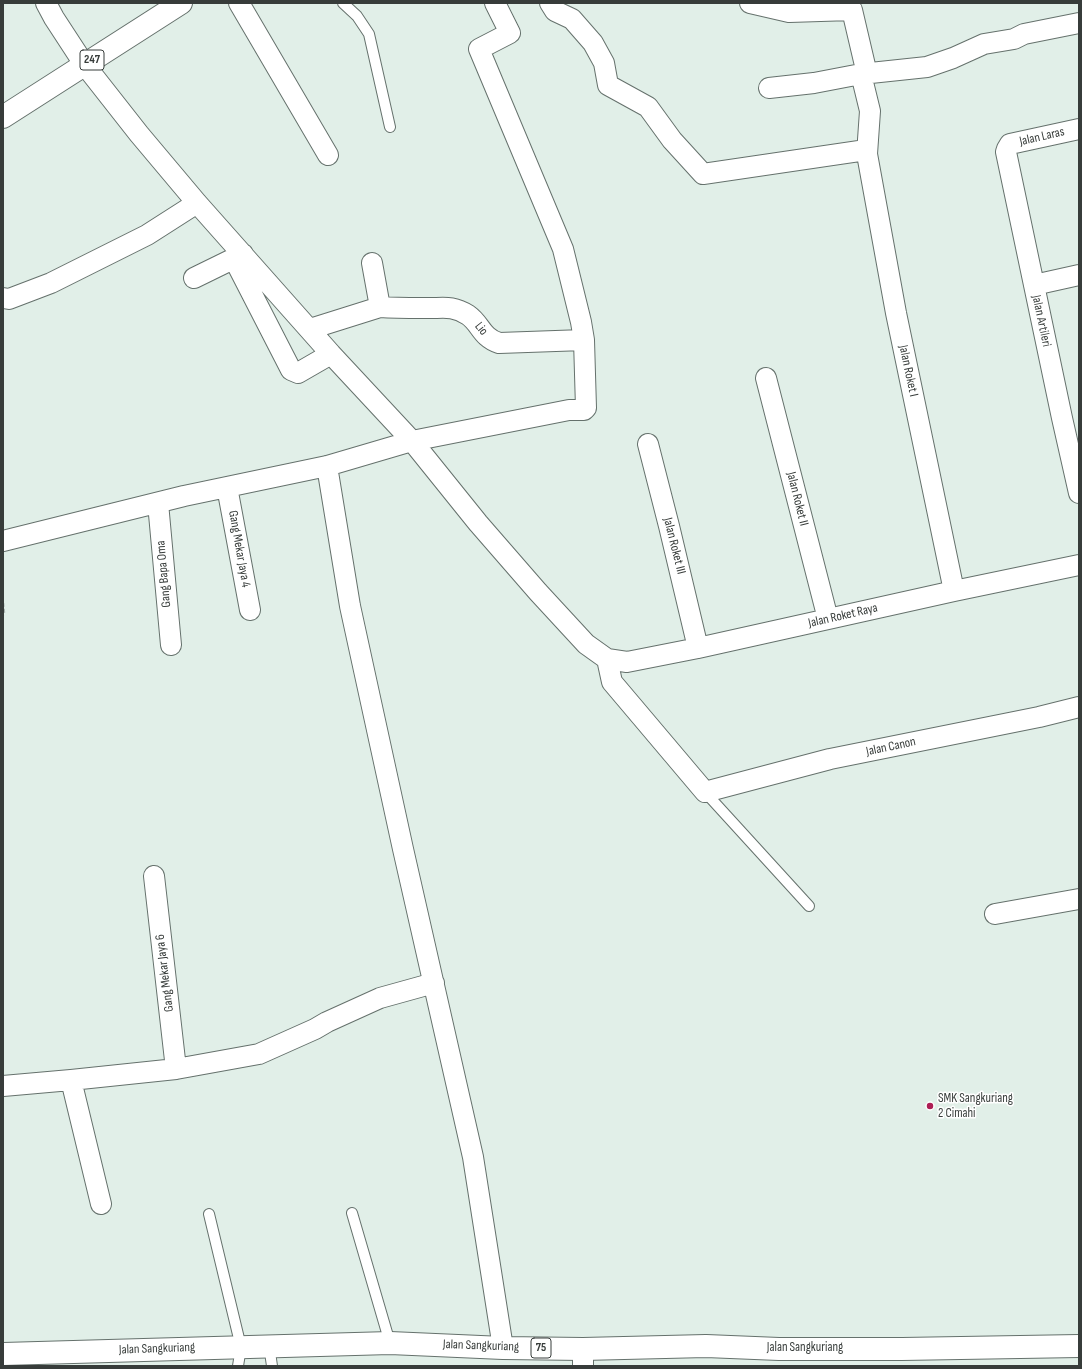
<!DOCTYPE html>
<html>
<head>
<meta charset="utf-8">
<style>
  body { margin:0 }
  #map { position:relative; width:1082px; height:1369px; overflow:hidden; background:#e1efe8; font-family:"Sofia Sans Condensed",sans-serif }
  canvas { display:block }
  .frame { position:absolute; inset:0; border:4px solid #373c3a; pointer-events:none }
</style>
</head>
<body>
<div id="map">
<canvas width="1082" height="1369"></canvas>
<div class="frame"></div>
</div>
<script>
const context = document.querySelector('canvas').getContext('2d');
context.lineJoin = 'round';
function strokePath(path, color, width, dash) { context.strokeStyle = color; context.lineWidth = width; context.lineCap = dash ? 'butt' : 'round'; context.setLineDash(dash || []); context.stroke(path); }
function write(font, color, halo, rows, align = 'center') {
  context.font = font + ' "Sofia Sans Condensed",sans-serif'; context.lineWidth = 3; context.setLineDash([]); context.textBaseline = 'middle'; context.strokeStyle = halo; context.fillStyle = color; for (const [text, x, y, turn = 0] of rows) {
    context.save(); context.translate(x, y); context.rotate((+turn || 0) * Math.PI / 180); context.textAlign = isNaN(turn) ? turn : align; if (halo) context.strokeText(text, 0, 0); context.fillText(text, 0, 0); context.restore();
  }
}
const lane = new Path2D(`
  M 343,3 L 357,16 L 369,34 L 390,127
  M 705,792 L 809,906
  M 352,1213 L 390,1343
  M 209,1214 L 241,1347 L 238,1366
  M 269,1345 L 272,1366`);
const street = new Path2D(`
  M 46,3 L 54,18 L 84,64 L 139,134 L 197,203 L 331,354 L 412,441 L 478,523 L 538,592 L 586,644 L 607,659 L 612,682 L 705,792 L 830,759 L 1039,717 L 1079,707
  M 239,3 L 328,155
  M 550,3 L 555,11 L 572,19 L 593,43 L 604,63 L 608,85 L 648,107 L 672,140 L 703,174 L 866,150
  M 750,3 L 789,12 L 852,10 L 867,74
  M 861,74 L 870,111 L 867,154 L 896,313 L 954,591
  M 769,88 L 814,83 L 861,74 L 927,67 L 953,58 L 984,44 L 1014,39 L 1024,34 L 1079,23
  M 1079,129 L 1010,144 L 1007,149 L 1006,152 L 1062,418 L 1079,493
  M 234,259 L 291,370 L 298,373 L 331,354
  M 194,278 L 243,254
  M 1034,285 L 1079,275
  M 3,298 L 9,299 L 51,283 L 147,235 L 197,203
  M 380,307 C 394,308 409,308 423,308 C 441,309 451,304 468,315 C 481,324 481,337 499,343 L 584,340
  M 310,329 L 380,307 L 372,263
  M 766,378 L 828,619
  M 648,444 L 669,526 L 698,648
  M 327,466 L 350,606 L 403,849 L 473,1157 L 503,1348
  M 227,487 L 250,610
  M 158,503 L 171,645
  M 3,541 L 184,496 L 327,466 L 412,441 L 569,410 L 584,410 L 586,408 L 584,340 L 581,322 L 563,249 L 479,49 L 510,33 L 495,3
  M 607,659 L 627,662 L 698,648 L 954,591 L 1079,565
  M 154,876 L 176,1069
  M 995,914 L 1079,899
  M 71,1080 L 101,1204
  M 3,1086 L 71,1080 L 176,1069 L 259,1054 L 315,1029 L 327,1022 L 380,998 L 434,983
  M 583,1349 L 583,1366`);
const primary = new Path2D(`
  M 3,117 L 181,3
  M 3,1354 L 390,1343 L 503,1348 L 583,1349 L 706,1346 L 779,1349 L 902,1349 L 1079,1346`);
strokePath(lane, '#65716c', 12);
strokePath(street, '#65716c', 22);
strokePath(primary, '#65716c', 24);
strokePath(new Path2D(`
  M 3,603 L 4,613 L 3,615`), '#a8b3ae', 2.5, [4, 2]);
strokePath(lane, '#fff', 10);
strokePath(street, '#fff', 20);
strokePath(primary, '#fff', 22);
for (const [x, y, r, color] of [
  [930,1106,4,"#ad1d54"]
]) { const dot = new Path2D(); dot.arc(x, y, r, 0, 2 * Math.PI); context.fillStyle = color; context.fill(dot); strokePath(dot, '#fff', 1.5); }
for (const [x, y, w] of [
  [92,60,24],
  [541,1348,20]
]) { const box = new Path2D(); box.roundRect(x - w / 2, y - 10, w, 20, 3); context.fillStyle = '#fff'; context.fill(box); strokePath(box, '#373c3a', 1); }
write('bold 12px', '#373c3a', null, [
  ["247",92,60],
  ["75",541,1348]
]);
write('13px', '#373c3a', '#fff', [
  ["Jalan Laras",1042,137,-13],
  ["Jalan Artileri",1041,321,78],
  ["Lio",481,329,51],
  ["Jalan Roket I",908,371,78],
  ["Jalan Roket II",797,499,76],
  ["Jalan Roket III",674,546,76],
  ["Gang Mekar Jaya 4",239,549,80],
  ["Gang Bapa Oma",164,574,-95],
  ["Jalan Roket Raya",843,616,-13],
  ["Jalan Canon",891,747,-12],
  ["Gang Mekar Jaya 6",165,973,-97],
  ["Jalan Sangkuriang",481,1346,2],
  ["Jalan Sangkuriang",805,1348],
  ["Jalan Sangkuriang",157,1349,-2]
]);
write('13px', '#373c3a', '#fff', [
  ["SMK Sangkuriang",938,1099],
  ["2 Cimahi",938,1114]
], 'left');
</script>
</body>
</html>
